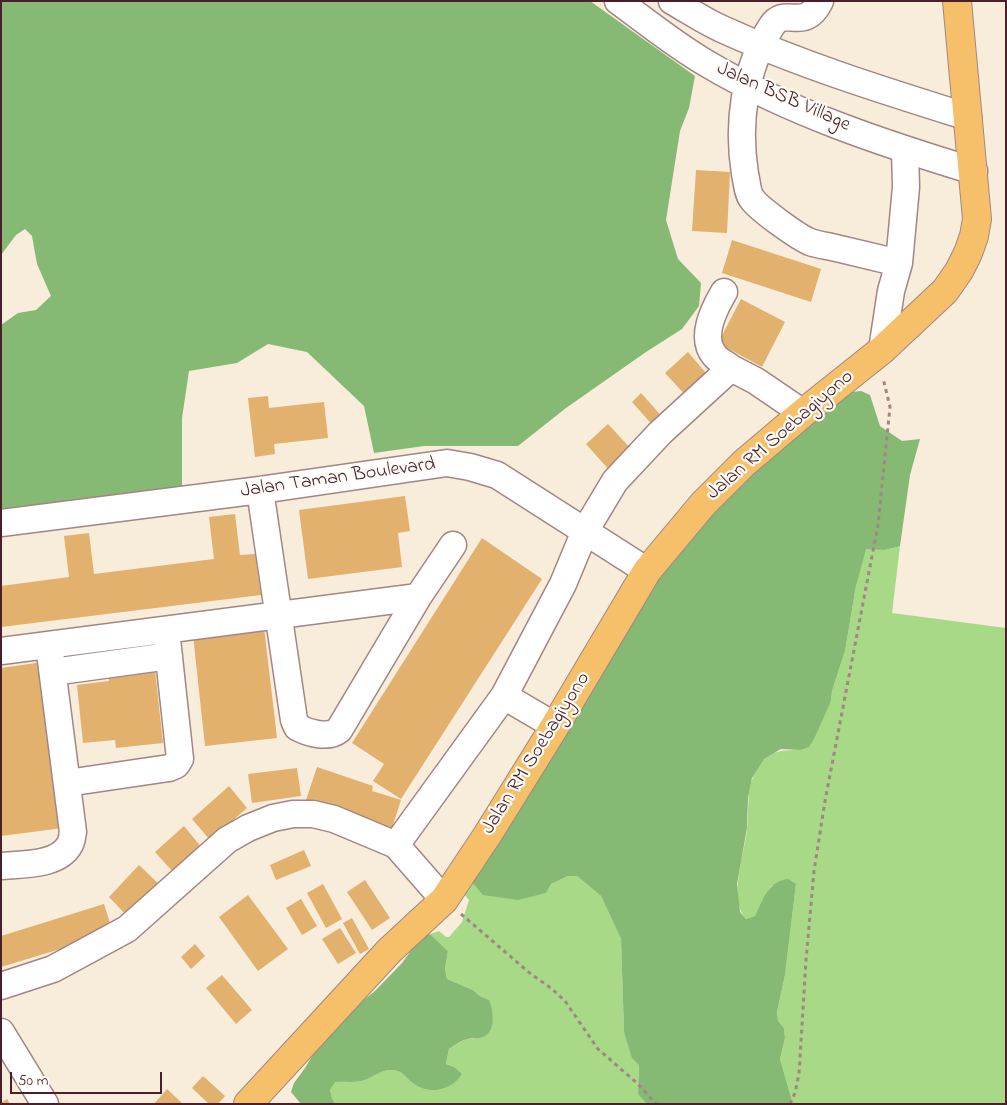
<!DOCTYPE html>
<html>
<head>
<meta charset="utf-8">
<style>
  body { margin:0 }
  #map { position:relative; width:1007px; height:1105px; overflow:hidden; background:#f8ecdb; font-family:"Indie Flower",sans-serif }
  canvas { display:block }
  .frame { position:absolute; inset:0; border:2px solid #4a1f2b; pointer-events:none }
  .scale { position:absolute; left:10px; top:1072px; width:152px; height:22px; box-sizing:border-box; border:2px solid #4a1f2b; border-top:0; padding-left:6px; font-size:15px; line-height:18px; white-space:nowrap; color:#4a1f2b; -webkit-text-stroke:4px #fdfcf7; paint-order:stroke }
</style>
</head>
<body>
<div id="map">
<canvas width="1007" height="1105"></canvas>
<div class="frame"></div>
<div class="scale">50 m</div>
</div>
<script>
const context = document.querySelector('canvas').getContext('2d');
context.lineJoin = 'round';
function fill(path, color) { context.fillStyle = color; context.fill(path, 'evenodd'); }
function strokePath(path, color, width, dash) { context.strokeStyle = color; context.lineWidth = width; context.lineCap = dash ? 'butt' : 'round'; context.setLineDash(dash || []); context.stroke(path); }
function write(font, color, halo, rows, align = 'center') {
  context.font = font + ' "Indie Flower",sans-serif'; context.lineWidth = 4.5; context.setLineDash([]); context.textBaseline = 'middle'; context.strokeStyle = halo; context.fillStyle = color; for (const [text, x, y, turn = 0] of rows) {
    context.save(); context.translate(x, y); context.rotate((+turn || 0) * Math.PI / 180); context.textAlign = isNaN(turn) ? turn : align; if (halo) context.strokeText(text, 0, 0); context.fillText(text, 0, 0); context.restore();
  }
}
fill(new Path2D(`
  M 900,546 L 892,613 L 1006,628 L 1006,1104 L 793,1104 L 780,1059 L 785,1038 L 784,1028 L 778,1021 L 777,1012 L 785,975 L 796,884 L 771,886 L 755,916 L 746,919 C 728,899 744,855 747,830 C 750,808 745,789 757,769 C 759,767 761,762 763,760 C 773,750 787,750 800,750 L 831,701 L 832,691 L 845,651 L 856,586 L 861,562 L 866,548 L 885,550 Z
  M 568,876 L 577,876 L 601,896 L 621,939 L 624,1032 L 639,1064 L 638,1093 L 647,1104 L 335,1104 L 332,1098 L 330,1090 L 335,1081 C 344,1081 353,1083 362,1081 C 372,1078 382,1069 392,1070 C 403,1070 406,1079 414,1084 C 430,1095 451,1091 461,1074 L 454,1067 L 446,1064 L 449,1049 L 466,1039 L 475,1039 L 489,1000 L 480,996 L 473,990 L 447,979 L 445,969 L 448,951 L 430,934 L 439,931 L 446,937 L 449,937 L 462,922 L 469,900 L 463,893 L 471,881 L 551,884 Z`), '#a8d987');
fill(new Path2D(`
  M 1,1 L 590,1 L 695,76 L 689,108 L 680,131 L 666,220 L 678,259 L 701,283 L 699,306 L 682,329 L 646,352 L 566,408 L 518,446 L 424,446 L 374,453 L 364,406 L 307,352 L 268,344 L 237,363 L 189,371 L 182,418 L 182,489 L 1,512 L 1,325 L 18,313 L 36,310 L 51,296 L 37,264 L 32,236 L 25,229 L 16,235 L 1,255 Z
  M 861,391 L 870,395 L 880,426 L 902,441 L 920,439 L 910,475 L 900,546 L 885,550 L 866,549 L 856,586 L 845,651 L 832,691 L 831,701 L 814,739 L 809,747 L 800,750 L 781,749 L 764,759 L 752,778 L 748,798 L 747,828 L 737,884 L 740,912 L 746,919 L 755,916 C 763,900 768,881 788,879 L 796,884 L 785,975 L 777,1012 L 778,1021 L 784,1028 L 785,1038 L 780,1059 L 793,1104 L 647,1104 L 638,1094 L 639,1065 L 632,1058 L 624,1032 L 621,939 L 601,896 L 577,876 L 568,876 L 551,884 L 546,893 L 518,900 L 483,895 L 471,881 L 670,559 L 767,454 L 845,397 L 852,392 Z
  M 430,934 L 448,951 L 445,969 L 447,979 L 473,990 L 480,996 L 489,1000 C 493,1011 497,1031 483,1037 C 478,1039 472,1038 467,1039 C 461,1041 455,1045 449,1049 L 446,1064 L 454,1067 L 462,1074 C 451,1091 430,1095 414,1084 C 406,1079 403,1070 392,1070 C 382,1069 372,1078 362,1081 C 353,1083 344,1081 335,1082 L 330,1090 L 332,1098 L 335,1104 L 301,1104 L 291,1092 L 294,1083 L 305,1068 L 335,1018 L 360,1003 L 375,991 L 402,963 L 421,937 Z`), '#86b974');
fill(new Path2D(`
  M 696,170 L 730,172 L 727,233 L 692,231 Z
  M 732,240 L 821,269 L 811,302 L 722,273 Z
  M 741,299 L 785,322 L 762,367 L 718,343 Z
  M 688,352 L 711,379 L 689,399 L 665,373 Z
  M 641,393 L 665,420 L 656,429 L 632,402 Z
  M 268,396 L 269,408 L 324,402 L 328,438 L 274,444 L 275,454 L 255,457 L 248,398 Z
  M 608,424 L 632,450 L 610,471 L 586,444 Z
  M 405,496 L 410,531 L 398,533 L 402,567 L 308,579 L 299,510 Z
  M 235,514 L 240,555 L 255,554 L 261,595 L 1,627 L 1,586 L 69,577 L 64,536 L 89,533 L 94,574 L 214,559 L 209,517 Z
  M 482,538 L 542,579 L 401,799 L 373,781 L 384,764 L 352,743 Z
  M 264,627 L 277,738 L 205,746 L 193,635 Z
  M 43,662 L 63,828 L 1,836 L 1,668 Z
  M 155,670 L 163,743 L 116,748 L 115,740 L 83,743 L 77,685 L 109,681 L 108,675 Z
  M 317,767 L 373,786 L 372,791 L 401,800 L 391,831 L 305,803 Z
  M 297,768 L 301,796 L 252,803 L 248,774 Z
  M 229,786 L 247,808 L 210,840 L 192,819 Z
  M 184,826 L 202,848 L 174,873 L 155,852 Z
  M 304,850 L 311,866 L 276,880 L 270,865 Z
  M 139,865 L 162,887 L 130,919 L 109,897 Z
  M 365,880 L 390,918 L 372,930 L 347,892 Z
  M 323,884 L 342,919 L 326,928 L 307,893 Z
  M 248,895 L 288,949 L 258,971 L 219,917 Z
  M 301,899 L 317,926 L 302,935 L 286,908 Z
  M 104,904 L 113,933 L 1,967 L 1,936 Z
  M 352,918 L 369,949 L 360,954 L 343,923 Z
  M 340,928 L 356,953 L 338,964 L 322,939 Z
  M 195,944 L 205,956 L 191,969 L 181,957 Z
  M 222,975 L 252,1010 L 236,1024 L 206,988 Z
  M 203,1076 L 225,1096 L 218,1104 L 209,1104 L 192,1088 Z
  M 167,1089 L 183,1104 L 154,1104 Z
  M 7,1099 L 10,1104 L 1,1104 L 1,1103 Z`), '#e1b16d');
const minor = new Path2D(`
  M 618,1 C 647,22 675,45 706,63 C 788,112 882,143 974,171
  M 672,1 C 688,10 704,21 722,29 C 801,65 885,91 968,117
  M 820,1 C 804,34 785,4 771,27 C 744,70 737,124 745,174 C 747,181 747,193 752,199 C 759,209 798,237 810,242 C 818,245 828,246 836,248 C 857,253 878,258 899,263
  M 724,292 C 714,309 699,338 715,356 C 719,361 726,364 731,368
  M 882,350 L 891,291 L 899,263 L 906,187 L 905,150
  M 260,490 L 294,720 L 297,727 C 308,733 328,739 339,730 L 418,597 L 453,545
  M 1,523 L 260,490 L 447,463 L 470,467 L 497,475 L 647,571
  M 1,651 L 418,597
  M 53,672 L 169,656
  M 504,696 L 555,726
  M 67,783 L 169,768 L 176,765 L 180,759 L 166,630
  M 396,845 L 504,696 L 563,584 L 585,531 L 615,481 L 660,433 L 731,368 L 756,381 L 803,413
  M 1,866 C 22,864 59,866 70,844 C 72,841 72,836 73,832 L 49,645
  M 1,986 L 53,969 L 127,929 L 227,840 L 248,828 L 273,818 L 293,814 L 313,814 L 334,819 L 396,845 L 444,900
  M 1,1032 L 45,1104`);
const major = new Path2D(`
  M 248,1104 L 389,951 L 444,900 L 488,834 L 555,726 L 647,571 L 703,504 L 743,464 L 803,413 L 882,350 L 945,291 L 959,271 L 968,253 L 974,236 L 977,219 L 957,1`);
strokePath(minor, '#a18683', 29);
strokePath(major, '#a18683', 30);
strokePath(new Path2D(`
  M 461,914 L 532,975 L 551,988 L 565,1001 L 598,1049 L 638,1084 L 656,1104
  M 790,1104 L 795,1093 L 799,1074 L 806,960 L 814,871 L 825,801 L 878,525 L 890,407 L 883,378`), '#a18683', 3, [4, 4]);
strokePath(minor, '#fff', 26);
strokePath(major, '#f6c06b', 28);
write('20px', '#4a1f2b', '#fdfcf7', [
  ["Jalan BSB Village",783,98,24],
  ["Jalan RM Soebagiyono",781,436,-41],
  ["Jalan Taman Boulevard",338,479,-8],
  ["Jalan RM Soebagiyono",537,754,-58]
]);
</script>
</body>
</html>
